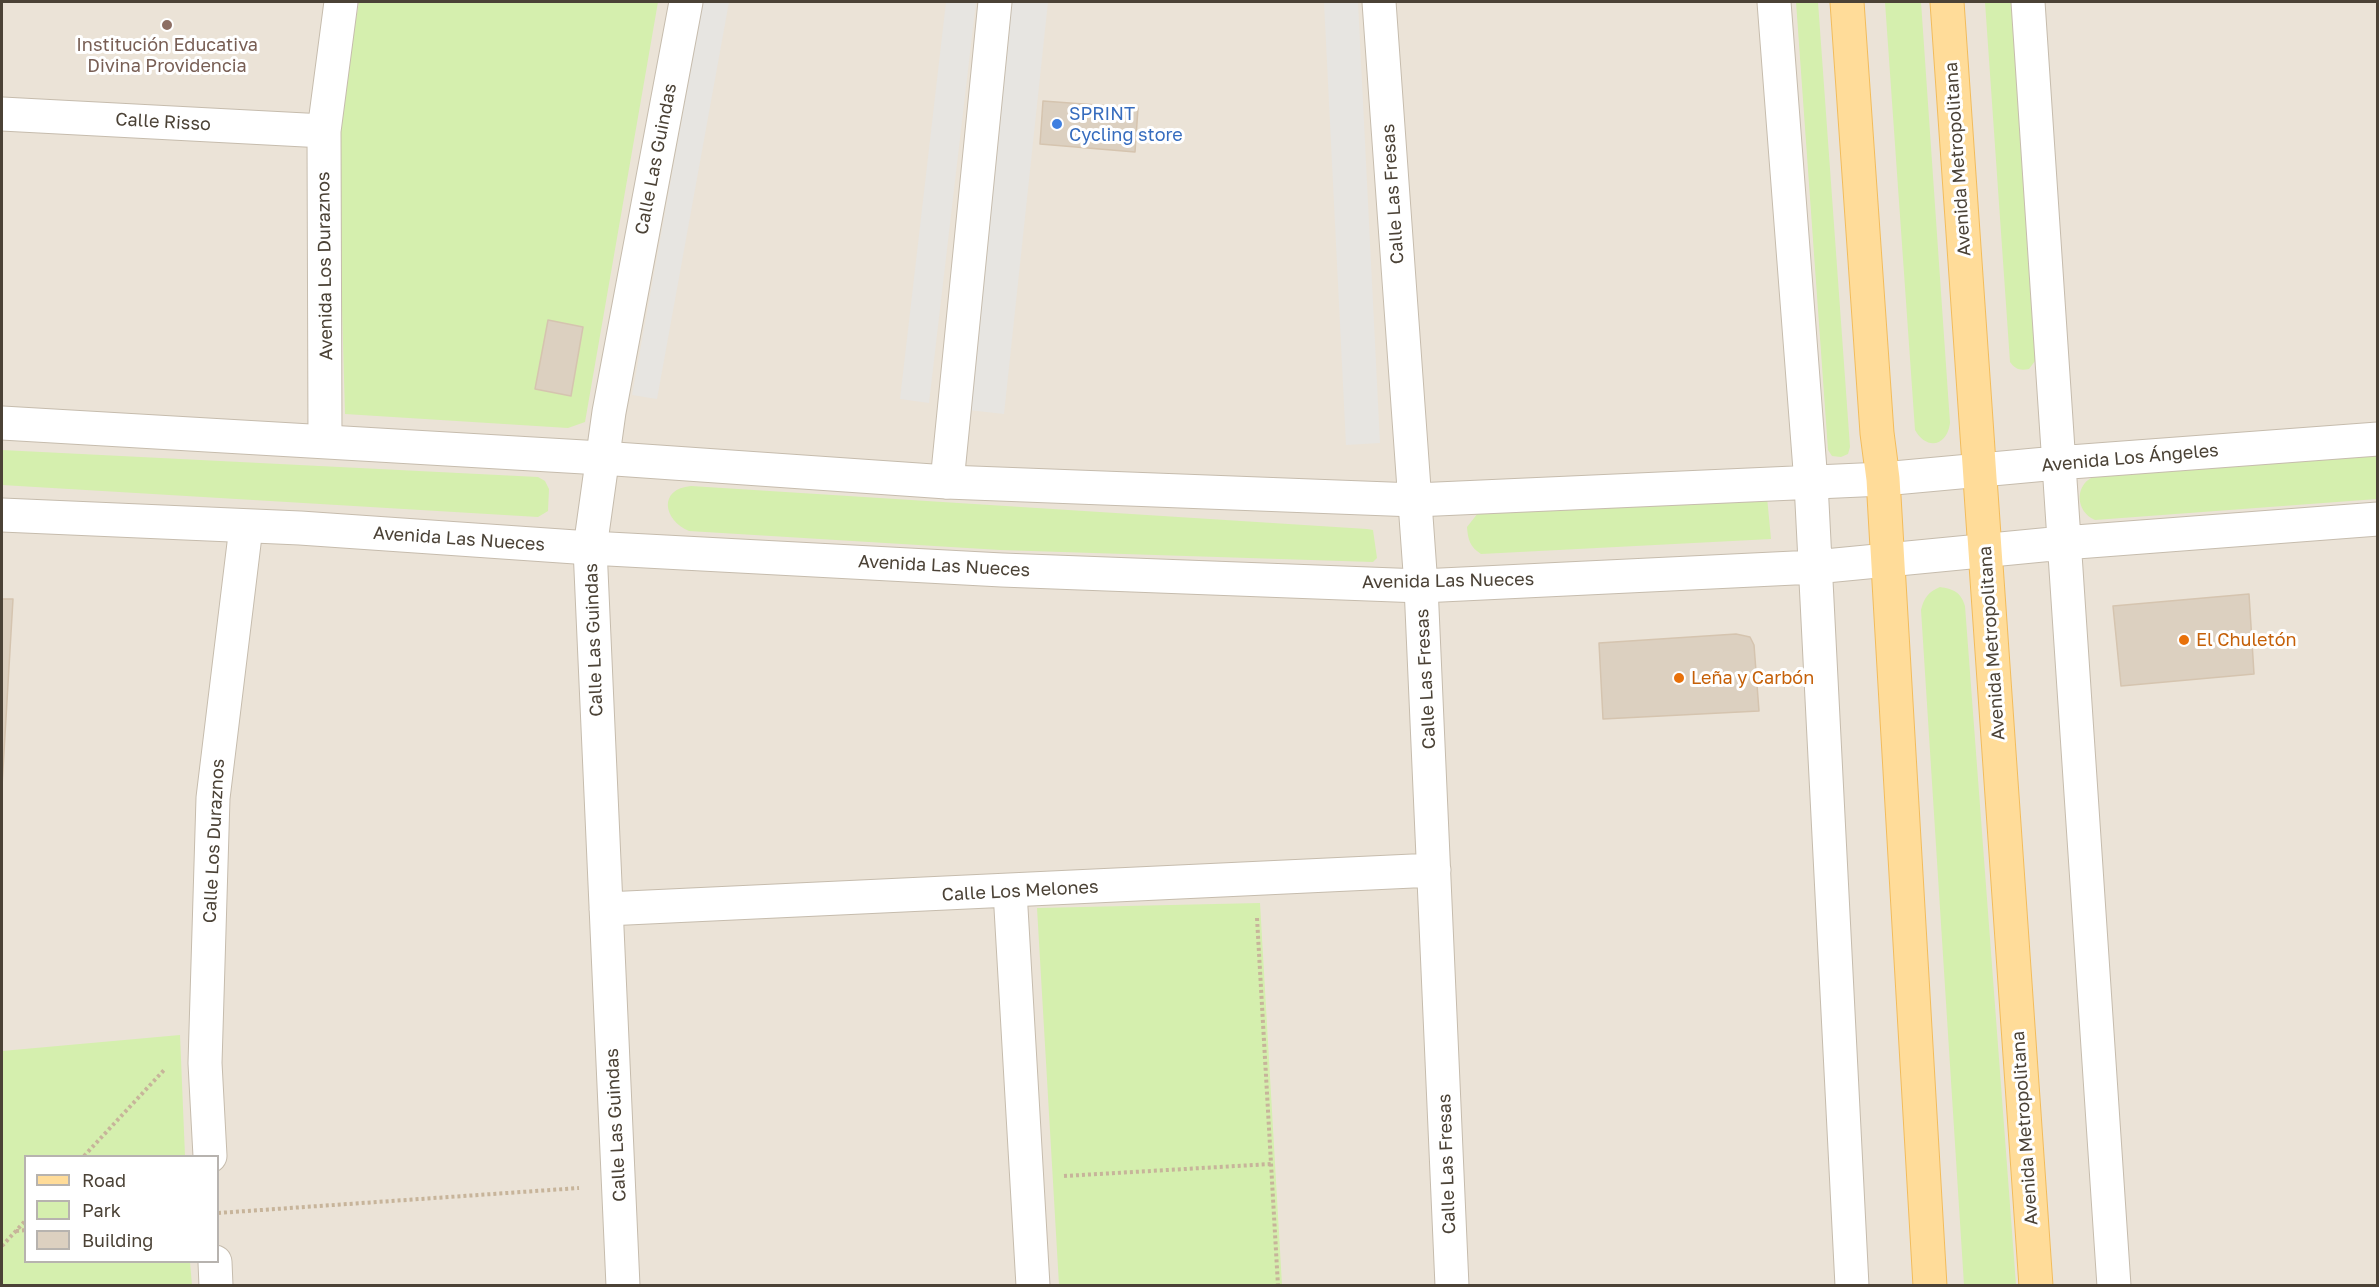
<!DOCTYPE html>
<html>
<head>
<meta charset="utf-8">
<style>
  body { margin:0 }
  #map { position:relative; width:2379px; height:1287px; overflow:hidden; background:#f6f2e9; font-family:"Golos Text",sans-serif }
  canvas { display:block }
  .frame { position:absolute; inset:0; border:3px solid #4b4236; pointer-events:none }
  .legend { position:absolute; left:24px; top:1155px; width:195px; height:108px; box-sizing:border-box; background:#fff; border:2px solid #b7b3af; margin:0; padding:8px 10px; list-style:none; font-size:18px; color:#4b4236 }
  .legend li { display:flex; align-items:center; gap:12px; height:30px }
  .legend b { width:30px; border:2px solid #b7b3af }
</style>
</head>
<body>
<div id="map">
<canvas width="2379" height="1287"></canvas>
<div class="frame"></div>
<ul class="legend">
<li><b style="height:8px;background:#ffdc99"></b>Road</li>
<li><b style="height:16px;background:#d5efae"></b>Park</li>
<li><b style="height:16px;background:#dcd0c0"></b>Building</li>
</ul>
</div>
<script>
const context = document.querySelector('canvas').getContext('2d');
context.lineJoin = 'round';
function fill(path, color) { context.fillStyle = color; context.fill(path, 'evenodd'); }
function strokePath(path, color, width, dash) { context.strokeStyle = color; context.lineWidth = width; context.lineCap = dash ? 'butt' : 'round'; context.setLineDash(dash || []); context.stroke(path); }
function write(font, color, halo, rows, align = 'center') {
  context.font = font + ' "Golos Text",sans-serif'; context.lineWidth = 6; context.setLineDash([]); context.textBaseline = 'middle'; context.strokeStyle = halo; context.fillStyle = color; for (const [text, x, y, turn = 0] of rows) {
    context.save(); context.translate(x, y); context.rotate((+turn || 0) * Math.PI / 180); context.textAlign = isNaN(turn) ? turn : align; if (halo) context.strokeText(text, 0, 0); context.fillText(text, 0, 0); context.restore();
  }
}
fill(new Path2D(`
  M 2,2 L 2377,2 L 2377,1285 L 2,1286 ZM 26,1156 L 218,1156 L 218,1262 L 26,1262 Z`), '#ebe3d7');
fill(new Path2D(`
  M 359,2 L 658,2 L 585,422 L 568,428 L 345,414 L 337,130 Z
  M 1796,2 L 1818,2 L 1850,447 L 1848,454 L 1841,457 L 1832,456 L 1828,450 Z
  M 1885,2 L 1921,2 L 1950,423 C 1947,447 1926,450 1915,430 Z
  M 1985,2 L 2013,2 L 2038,357 L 2029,369 C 2020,371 2015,369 2010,362 Z
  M 2,450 L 538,477 L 545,481 L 549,489 L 548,511 L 538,517 L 2,485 Z
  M 2377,455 L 2377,499 L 2095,520 C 2076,512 2074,486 2093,477 Z
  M 691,486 L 1367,529 L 1373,530 L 1377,558 L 1373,562 L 1000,550 L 689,531 C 663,520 658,489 691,486 Z
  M 1767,497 L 1771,539 L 1481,554 C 1470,547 1468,540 1467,527 L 1478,513 Z
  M 1940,587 C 1953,589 1961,592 1965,606 L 2016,1285 L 1964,1285 L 1921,610 C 1924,598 1928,592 1940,587 Z
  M 1260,903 L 1282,1285 L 1059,1285 L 1037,908 Z
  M 180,1035 L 185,1156 L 26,1156 L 26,1262 L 190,1262 L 192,1285 L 2,1285 L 2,1051 Z`), '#d5efae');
fill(new Path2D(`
  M 703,2 L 729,2 L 657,399 L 632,395 Z
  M 946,2 L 976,2 L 929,403 L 900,399 Z
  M 1012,2 L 1048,2 L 1004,414 L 968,410 Z
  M 1324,2 L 1358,2 L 1380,443 L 1346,445 Z`), '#e7e5e1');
const building = new Path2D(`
  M 1043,101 L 1138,108 L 1135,152 L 1040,144 Z
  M 548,320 L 583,327 L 571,396 L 535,389 Z
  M 2249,594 L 2254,674 L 2121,686 L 2113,606 Z
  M 2,599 L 13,599 L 2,786 Z
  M 1736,634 L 1750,637 L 1754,645 L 1759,711 L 1603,719 L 1599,643 Z`);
fill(building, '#dcd0c0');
strokePath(building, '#d5c4af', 1.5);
const minor = new Path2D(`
  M 1379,2 L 1421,586 L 1452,1286
  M 2,114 L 324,131
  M 325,441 L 324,131 L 341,2
  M 947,482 L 995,2
  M 1010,891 L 1033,1286
  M 606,909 L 1434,870
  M 210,1156 L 205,1063 L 213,798 L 246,527
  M 215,1262 L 216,1286
  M 623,1286 L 590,548 L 609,412 L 686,2`);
const tertiary = new Path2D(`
  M 1774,2 L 1811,483 L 1852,1286
  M 2028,2 L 2114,1286
  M 2,423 L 601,458 L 947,482 L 1415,500 L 1883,479 L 2057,463 L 2378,439
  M 2,515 L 300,528 L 590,548 L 1002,570 L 1421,586 L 1815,567 L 2063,543 L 2378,519`);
const primary = new Path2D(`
  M 1847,2 L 1877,433 L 1883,479 L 1930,1286
  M 1947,2 L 2036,1286`);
strokePath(minor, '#c6bcad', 35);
strokePath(tertiary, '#c6bcad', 35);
strokePath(primary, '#f2bc5c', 35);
strokePath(new Path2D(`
  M 1257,918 L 1278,1286
  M 84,1156 L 165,1069
  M 1064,1176 L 1271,1164
  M 218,1213 L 579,1188
  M 16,1231 L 26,1230
  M 2,1246 L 26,1220`), '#c7b49a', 4, [3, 3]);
strokePath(minor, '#fff', 33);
strokePath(tertiary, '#fff', 33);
strokePath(primary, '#ffdc99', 33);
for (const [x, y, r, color] of [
  [167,25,6,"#8d6e63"],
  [1057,124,6,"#3f7fe0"],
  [2184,640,6,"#e8710a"],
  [1679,678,6,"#e8710a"]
]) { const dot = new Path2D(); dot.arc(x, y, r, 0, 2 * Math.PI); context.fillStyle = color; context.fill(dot); strokePath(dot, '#fff', 2); }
write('18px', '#785e54', '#fff', [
  ["Institución Educativa",167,45],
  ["Divina Providencia",167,66]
]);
write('18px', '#366cbe', '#fff', [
  ["SPRINT",1069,114],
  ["Cycling store",1069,135]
], 'left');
write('18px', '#4b4236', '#fff', [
  ["Calle Risso",163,122,3],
  ["Calle Las Guindas",656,159,-79],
  ["Avenida Metropolitana",1958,159,-94],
  ["Calle Las Fresas",1393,194,-94],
  ["Avenida Los Duraznos",325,266,-91],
  ["Avenida Los Ángeles",2130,458,-5],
  ["Avenida Las Nueces",459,539,4],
  ["Avenida Las Nueces",944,566,3],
  ["Avenida Las Nueces",1448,581,-1],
  ["Calle Las Guindas",594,640,-92],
  ["Avenida Metropolitana",1992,643,-94],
  ["Calle Las Fresas",1426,679,-93],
  ["Calle Los Duraznos",214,841,-87],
  ["Calle Los Melones",1020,891,-3],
  ["Calle Las Guindas",616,1125,-93],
  ["Avenida Metropolitana",2025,1128,-94],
  ["Calle Las Fresas",1447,1164,-92]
]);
write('18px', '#c56008', '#fff', [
  ["El Chuletón",2196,640],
  ["Leña y Carbón",1691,678]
], 'left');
</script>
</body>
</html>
